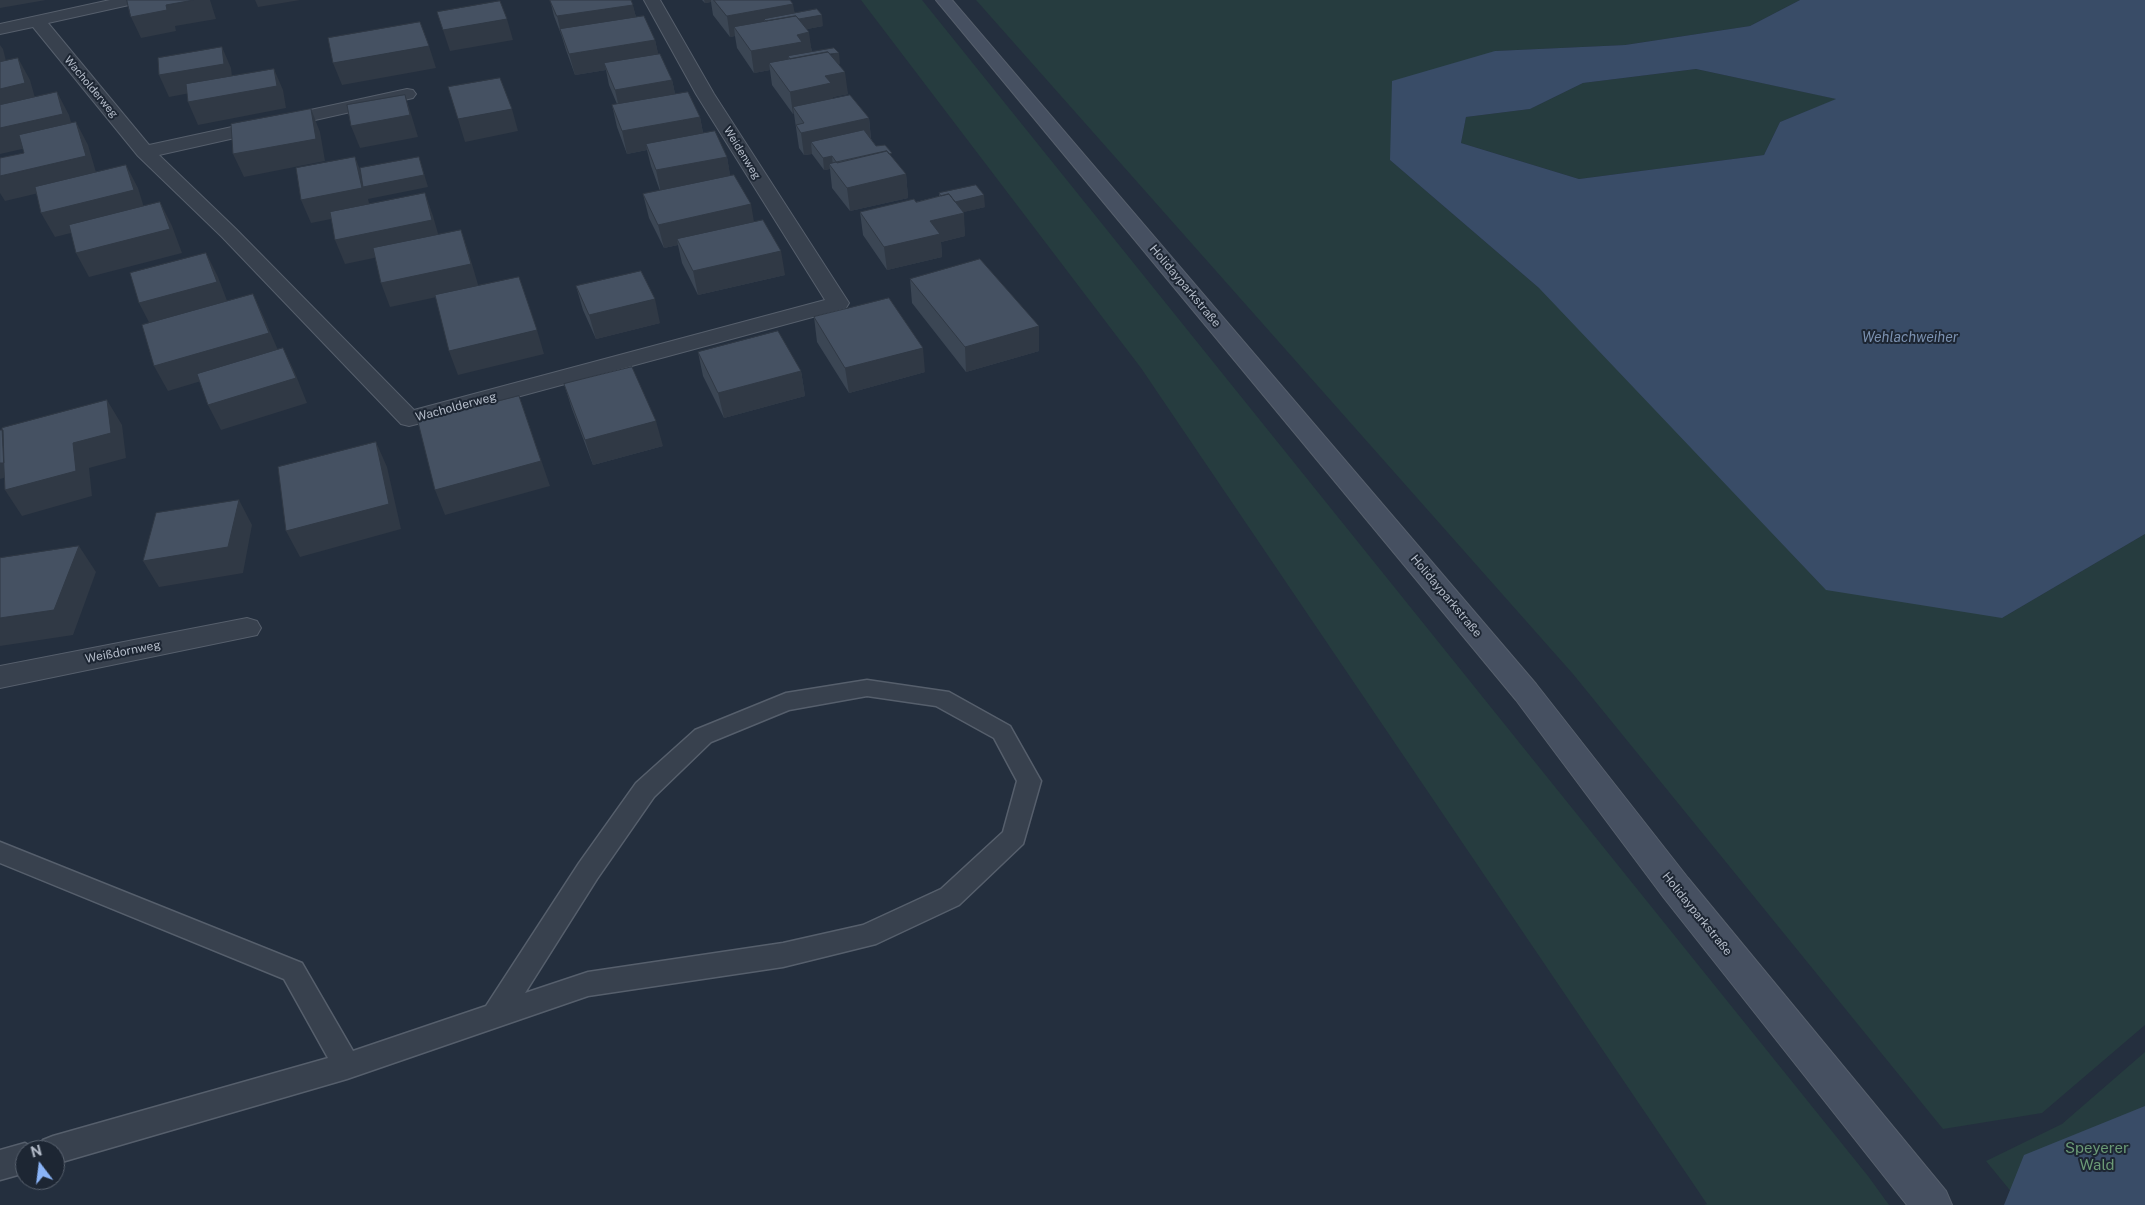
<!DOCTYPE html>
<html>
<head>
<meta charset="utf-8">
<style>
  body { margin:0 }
  #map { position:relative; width:2145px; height:1205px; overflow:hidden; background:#242f3e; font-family:"Public Sans",sans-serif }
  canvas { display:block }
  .north { position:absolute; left:15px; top:1140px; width:50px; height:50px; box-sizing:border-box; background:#1d2633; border:1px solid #59626f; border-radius:50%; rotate:345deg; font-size:14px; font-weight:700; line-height:20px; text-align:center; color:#b4bcc9 }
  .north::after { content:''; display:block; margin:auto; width:18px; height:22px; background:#8ab4f8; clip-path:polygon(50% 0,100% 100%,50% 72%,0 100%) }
</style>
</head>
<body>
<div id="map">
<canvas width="2145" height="1205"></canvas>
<div class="north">N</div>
</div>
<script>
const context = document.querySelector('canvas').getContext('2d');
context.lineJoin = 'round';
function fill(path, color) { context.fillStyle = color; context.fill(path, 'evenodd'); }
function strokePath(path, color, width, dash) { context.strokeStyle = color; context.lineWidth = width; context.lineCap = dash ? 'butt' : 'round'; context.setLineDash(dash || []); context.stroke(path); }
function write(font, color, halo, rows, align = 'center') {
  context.font = font + ' "Public Sans",sans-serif'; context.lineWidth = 4; context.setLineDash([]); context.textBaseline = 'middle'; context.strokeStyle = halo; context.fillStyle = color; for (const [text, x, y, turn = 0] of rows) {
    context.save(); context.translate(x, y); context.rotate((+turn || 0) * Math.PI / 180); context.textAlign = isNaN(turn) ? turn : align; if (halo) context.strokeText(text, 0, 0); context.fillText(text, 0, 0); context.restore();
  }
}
fill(new Path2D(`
  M 861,0 L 922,0 L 1868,1176 L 1889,1205 L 1704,1205 L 1707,1204 L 1141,368 Z
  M 976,0 L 1800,0 L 1750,26 L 1625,45 L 1495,51 L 1390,160 L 1539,288 L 2002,618 L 2145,534 L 2145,1025 L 2042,1113 L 1943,1129 L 1573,674 Z
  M 1696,69 L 1837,99 L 1780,122 L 1764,155 L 1579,179 L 1461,143 L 1466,117 L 1530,109 L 1583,83 Z
  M 2145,1052 L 2145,1205 L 2022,1205 L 1986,1161 L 2062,1124 Z`), '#263c3f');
fill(new Path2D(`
  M 1800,0 L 2145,0 L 2145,534 L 2002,618 L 1826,590 L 1539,288 L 1390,160 L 1392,81 L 1495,51 L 1625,45 L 1750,26 ZM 1696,69 L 1836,99 L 1780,122 L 1764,155 L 1579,179 L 1461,143 L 1466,117 L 1530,109 L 1583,83 Z`), '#394c67');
fill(new Path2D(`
  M 2145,1106 L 2145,1205 L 2004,1205 L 2024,1155 Z`), '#394c67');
const service = new Path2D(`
  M 867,680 L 949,692 L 1010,726 L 1041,781 L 1023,844 L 959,905 L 876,944 L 783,967 L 588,996 L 347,1079 L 55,1164 L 55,1150 L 38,1150 L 43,1140 L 53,1136 L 328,1058 L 284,979 L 0,863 L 0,842 L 302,963 L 353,1051 L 486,1006 L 579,863 L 636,783 L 695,730 L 786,693 ZM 867,696 L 936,706 L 994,738 L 1017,781 L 1003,832 L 941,889 L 863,925 L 783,943 L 588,972 L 525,993 L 597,879 L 654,797 L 711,742 L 789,710 Z
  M 25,1143 L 36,1150 L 25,1150 L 25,1173 L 0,1180 L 0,1150 Z`);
const minor = new Path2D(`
  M 110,0 L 140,0 L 138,3 L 48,23 L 149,145 L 407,89 L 413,90 L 416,94 L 413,98 L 159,155 L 236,229 L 414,410 L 825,300 L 696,94 L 644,0 L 660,0 L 714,94 L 849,303 L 846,308 L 417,424 L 409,426 L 401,424 L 222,237 L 138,156 L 33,27 L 0,34 L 0,24 Z
  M 247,618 L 257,621 L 261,628 L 257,635 L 0,688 L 0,666 Z`);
const secondary = new Path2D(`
  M 936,0 L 952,0 L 1536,684 L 1688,878 L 1946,1191 L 1952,1205 L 1907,1205 L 1664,898 L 1516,700 Z`);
strokePath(service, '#565f6c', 3);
strokePath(minor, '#565f6c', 2);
strokePath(secondary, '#565f6c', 2);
fill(service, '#38414e');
fill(minor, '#38414e');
fill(secondary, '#465061');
fill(new Path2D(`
  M 550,0 L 631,0 L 636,17 L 655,40 L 658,54 L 672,80 L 675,94 L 700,117 L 703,133 L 727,157 L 730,176 L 754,222 L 785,275 L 698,295 L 682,263 L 678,245 L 664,248 L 649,218 L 643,194 L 660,191 L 651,166 L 647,150 L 627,154 L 617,127 L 612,105 L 617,104 L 609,85 L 606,70 L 575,75 L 566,50 L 562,37 L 554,16 Z
  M 702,0 L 790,0 L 795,14 L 823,26 L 807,29 L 812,52 L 840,64 L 839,64 L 848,94 L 833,97 L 833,99 L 869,118 L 871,139 L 876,146 L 892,158 L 906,174 L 908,198 L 850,211 L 832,188 L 830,169 L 824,170 L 812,154 L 804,155 L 799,148 L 794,114 L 793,114 L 772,85 L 770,70 L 754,73 L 737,48 L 735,36 L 730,37 L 713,15 L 711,2 L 705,3 Z
  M 939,193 L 985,207 L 963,212 L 965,236 L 941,242 L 942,257 L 887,270 L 863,235 L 860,212 L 916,202 L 939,196 Z
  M 910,279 L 1039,351 L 966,372 L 912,303 Z
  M 576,286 L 660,323 L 596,339 L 583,310 Z
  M 814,317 L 925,372 L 849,393 L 817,342 Z
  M 698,352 L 801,371 L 805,396 L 724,418 L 703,376 Z
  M 564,384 L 663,446 L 593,465 L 572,409 Z`), '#3b4654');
fill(new Path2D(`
  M 0,0 L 46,0 L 0,8 Z
  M 194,0 L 210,0 L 216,19 L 175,26 L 176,31 L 141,38 L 131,17 L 166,5 Z
  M 255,0 L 300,0 L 258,7 Z
  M 704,0 L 711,0 L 711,2 L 705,3 Z
  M 793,4 L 796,20 L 822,15 L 823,26 L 770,36 L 768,25 L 764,19 L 766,30 L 734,27 L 735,36 L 730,37 L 727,16 Z
  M 633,5 L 638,26 L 560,29 L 562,37 L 557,16 Z
  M 507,19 L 513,40 L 450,51 L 443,30 Z
  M 809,32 L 812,54 L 792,62 L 788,56 L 789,66 L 769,63 L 770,70 L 754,73 L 751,51 L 797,35 Z
  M 655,40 L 660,61 L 604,63 L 606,70 L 575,75 L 569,54 Z
  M 0,45 L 3,49 L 7,65 L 0,67 Z
  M 429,46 L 436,68 L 342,85 L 333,63 Z
  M 222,47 L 231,68 L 233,85 L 169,97 L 159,75 Z
  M 839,53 L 840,64 L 830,66 L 824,56 Z
  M 18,58 L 30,80 L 37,105 L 0,114 L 0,89 Z
  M 274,69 L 283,90 L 286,108 L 198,125 L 188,102 Z
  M 845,72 L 848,94 L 833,97 L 834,106 L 793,107 L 794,114 L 793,114 L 790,92 L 825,76 Z
  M 672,80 L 677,102 L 620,112 L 615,90 Z
  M 57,92 L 69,115 L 75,137 L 0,154 L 0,128 Z
  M 405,95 L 412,117 L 418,137 L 360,148 L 351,126 Z
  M 311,109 L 320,132 L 325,161 L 244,177 L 233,154 Z
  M 512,109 L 518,131 L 465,142 L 458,119 Z
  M 700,117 L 704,139 L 646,144 L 647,150 L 627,154 L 622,131 Z
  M 869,118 L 871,141 L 811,142 L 812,154 L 804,155 L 801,133 Z
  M 76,122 L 88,145 L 98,179 L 5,201 L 0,193 L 0,176 Z
  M 832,156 L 833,168 L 829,164 L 830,169 L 824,170 L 823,158 Z
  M 355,157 L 364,180 L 419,157 L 428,187 L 368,199 L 371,211 L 311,223 L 301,200 Z
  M 727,157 L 731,180 L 661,193 L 656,170 Z
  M 126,165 L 138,188 L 146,214 L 55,237 L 41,213 Z
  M 906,174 L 908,198 L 850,211 L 847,188 Z
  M 425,193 L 433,216 L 441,244 L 345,264 L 335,240 Z
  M 984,195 L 985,207 L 948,216 L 947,204 Z
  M 160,202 L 172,226 L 182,253 L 89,277 L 76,253 Z
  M 751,204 L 755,228 L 677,239 L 678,245 L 664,248 L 658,225 Z
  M 964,213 L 965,236 L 941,242 L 942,257 L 887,270 L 884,247 L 930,221 Z
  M 461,230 L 469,254 L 479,288 L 390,307 L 381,283 Z
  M 781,251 L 785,275 L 698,295 L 693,271 Z
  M 206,253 L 218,277 L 229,306 L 152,328 L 139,303 Z
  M 253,294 L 264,318 L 281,357 L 168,391 L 154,366 Z
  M 655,299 L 660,323 L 596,339 L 589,315 Z
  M 1039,326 L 1039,351 L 966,372 L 965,347 Z
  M 537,330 L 544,354 L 458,375 L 449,351 Z
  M 283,348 L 295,373 L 307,403 L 221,430 L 208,405 Z
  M 923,348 L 925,372 L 849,393 L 845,368 Z
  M 801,371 L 805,396 L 724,418 L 718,393 Z
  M 519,396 L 550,486 L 445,515 L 435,490 Z
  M 107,400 L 122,425 L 126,458 L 89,468 L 92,496 L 22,516 L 5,490 L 73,443 Z
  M 656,421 L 663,446 L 593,465 L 585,440 Z
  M 376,442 L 387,467 L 401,529 L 300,557 L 286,531 Z
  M 12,460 L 20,473 L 0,479 L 0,463 Z
  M 239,500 L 252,525 L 243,573 L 159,587 L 143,561 Z
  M 79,546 L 96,572 L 73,635 L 0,646 L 0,618 Z`), '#303945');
const building = new Path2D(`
  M 127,0 L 194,0 L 166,5 L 167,10 L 131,17 Z
  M 550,0 L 631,0 L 633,5 L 557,16 Z
  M 714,0 L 790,0 L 793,4 L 727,16 Z
  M 500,1 L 507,19 L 443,30 L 437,12 Z
  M 817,9 L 822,15 L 799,19 L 796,16 L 766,21 L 764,19 Z
  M 644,16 L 655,40 L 569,54 L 560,29 Z
  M 796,16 L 809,32 L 797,35 L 802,42 L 751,51 L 734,27 Z
  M 420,22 L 429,46 L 333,63 L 328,38 Z
  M 222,47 L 224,64 L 159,75 L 158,58 Z
  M 834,48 L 839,53 L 830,54 L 828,52 L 790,59 L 788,56 Z
  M 828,52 L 845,72 L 825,76 L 831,83 L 790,92 L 769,63 Z
  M 660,54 L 672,80 L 615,90 L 604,63 Z
  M 18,58 L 25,83 L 0,89 L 0,62 Z
  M 274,69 L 277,86 L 188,102 L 186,84 Z
  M 500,78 L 512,109 L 458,119 L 448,87 Z
  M 57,92 L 63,114 L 0,128 L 0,105 Z
  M 688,92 L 700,117 L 622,131 L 612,105 Z
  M 405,95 L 410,115 L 351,126 L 347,105 Z
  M 850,95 L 869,118 L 801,133 L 796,125 L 804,123 L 793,107 Z
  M 311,109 L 316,139 L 233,154 L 231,124 Z
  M 76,122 L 86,156 L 0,176 L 0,158 L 24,153 L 19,135 Z
  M 864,130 L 876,146 L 885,145 L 892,153 L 889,154 L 887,151 L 837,163 L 832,156 L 823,158 L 811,142 Z
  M 715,131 L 727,157 L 656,170 L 646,144 Z
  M 887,151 L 906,174 L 847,188 L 829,164 Z
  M 355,157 L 362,188 L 301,200 L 296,168 Z
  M 419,157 L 424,175 L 363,187 L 360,168 Z
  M 126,165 L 134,190 L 41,213 L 35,187 Z
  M 734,175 L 751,204 L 658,225 L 643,194 Z
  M 976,185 L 984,195 L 955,202 L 949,194 L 941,196 L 939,193 Z
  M 425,193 L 432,220 L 335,240 L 330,212 Z
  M 949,194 L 964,213 L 930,221 L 940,234 L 884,247 L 860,212 L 914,199 L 916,202 Z
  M 160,202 L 170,229 L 76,253 L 69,225 Z
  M 763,220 L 781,251 L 693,271 L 677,239 Z
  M 461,230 L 471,264 L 381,283 L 373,248 Z
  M 206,253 L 217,282 L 139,303 L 130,273 Z
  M 980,259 L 1039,326 L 965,347 L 910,279 Z
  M 641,271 L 655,299 L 589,315 L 576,286 Z
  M 519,277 L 537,330 L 449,351 L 435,295 Z
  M 253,294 L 269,333 L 154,366 L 142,325 Z
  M 889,298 L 923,348 L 845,368 L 814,317 Z
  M 778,331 L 801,371 L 718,393 L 698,352 Z
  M 283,348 L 296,378 L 208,405 L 197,374 Z
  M 632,367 L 656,421 L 585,440 L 564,384 Z
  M 519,396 L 541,461 L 435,490 L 418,422 Z
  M 107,400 L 111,433 L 73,443 L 76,471 L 5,490 L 2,428 Z
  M 0,430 L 3,430 L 4,463 L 0,463 Z
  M 376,442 L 389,504 L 286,531 L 278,467 Z
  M 239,500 L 228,547 L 143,561 L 156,513 Z
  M 79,546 L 54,610 L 0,618 L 0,558 Z`);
fill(building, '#455162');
strokePath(building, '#303945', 1);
write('11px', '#b4bcc9', '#1d2633', [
  ["Wacholderweg",91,87,50],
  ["Weidenweg",742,153,58]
]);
write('12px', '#b4bcc9', '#1d2633', [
  ["Holidayparkstraße",1185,286,50],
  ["Wacholderweg",456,407,-15],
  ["Holidayparkstraße",1446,596,50],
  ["Weißdornweg",123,652,-11],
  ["Holidayparkstraße",1697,914,51]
]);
write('italic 14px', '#7c92b1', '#1d2633', [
  ["Wehlachweiher",1910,338]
]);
write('15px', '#6b9a76', '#1d2633', [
  ["Speyerer",2097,1148],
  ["Wald",2097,1165]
]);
</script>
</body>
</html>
